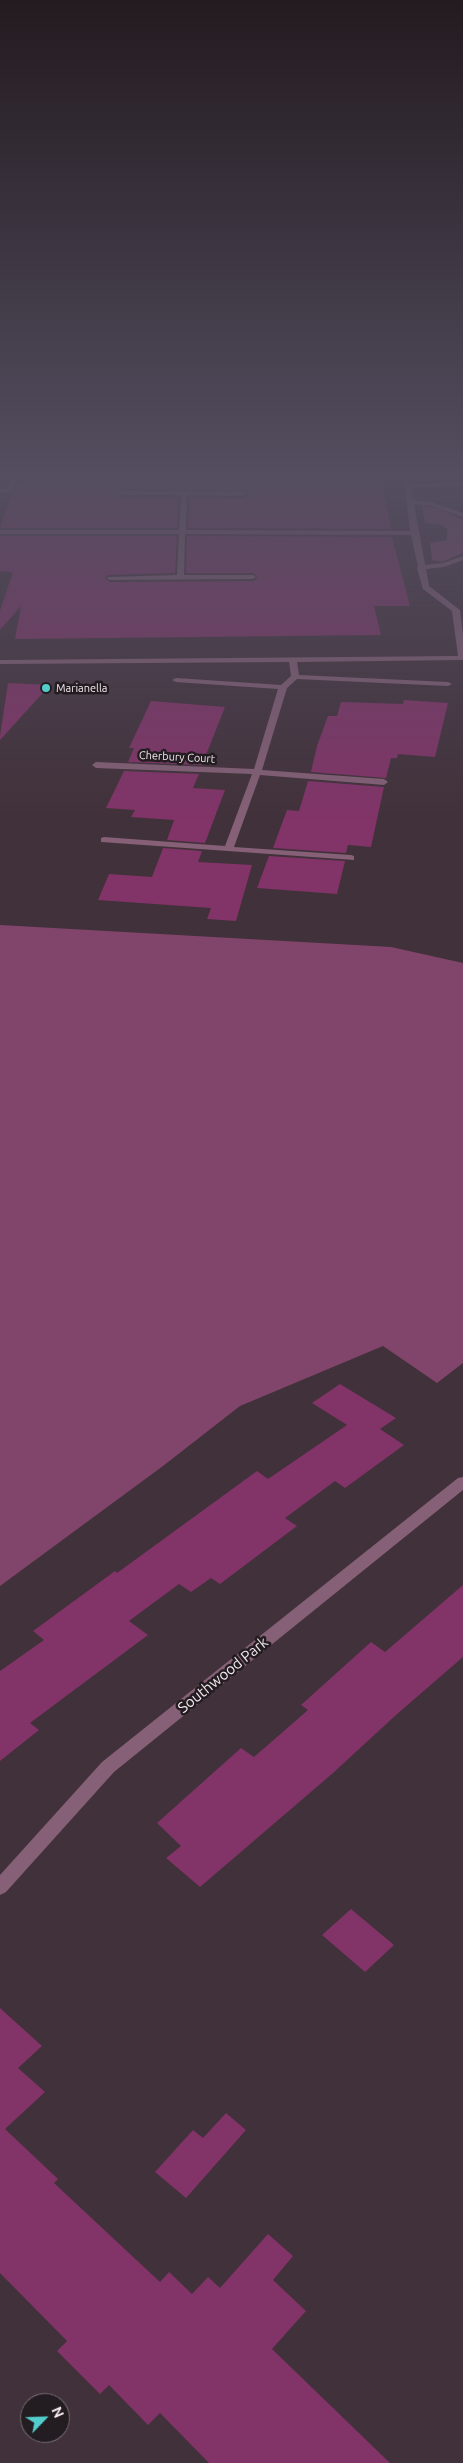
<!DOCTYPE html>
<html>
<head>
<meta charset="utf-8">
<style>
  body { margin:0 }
  #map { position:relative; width:463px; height:2463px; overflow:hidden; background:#41313a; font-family:Ubuntu,sans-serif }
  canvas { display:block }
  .north { position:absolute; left:20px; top:2393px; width:50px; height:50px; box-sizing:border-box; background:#231c20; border:1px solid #776e73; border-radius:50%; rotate:66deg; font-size:14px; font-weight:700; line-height:20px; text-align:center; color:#f4eaf0 }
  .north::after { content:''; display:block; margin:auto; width:18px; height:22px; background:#52cdcc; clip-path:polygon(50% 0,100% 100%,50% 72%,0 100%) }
</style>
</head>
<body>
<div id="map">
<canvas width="463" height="2463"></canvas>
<div class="north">N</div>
</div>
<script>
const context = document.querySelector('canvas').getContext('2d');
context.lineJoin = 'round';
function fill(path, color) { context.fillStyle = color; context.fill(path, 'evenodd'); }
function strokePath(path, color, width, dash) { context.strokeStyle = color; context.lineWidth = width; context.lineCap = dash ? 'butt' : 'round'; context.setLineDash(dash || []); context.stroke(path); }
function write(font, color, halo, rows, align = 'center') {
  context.font = font + ' Ubuntu,sans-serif'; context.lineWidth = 5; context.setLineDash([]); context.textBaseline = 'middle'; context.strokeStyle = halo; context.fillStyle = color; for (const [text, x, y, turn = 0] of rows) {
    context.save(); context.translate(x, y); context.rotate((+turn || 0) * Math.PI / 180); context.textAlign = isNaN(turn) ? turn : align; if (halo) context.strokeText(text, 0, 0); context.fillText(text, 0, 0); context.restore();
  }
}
fill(new Path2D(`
  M 422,506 L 439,509 L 463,520 L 463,553 L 442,562 L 432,560 L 430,543 L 447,540 L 447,529 L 441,525 L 425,523 Z
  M 0,925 L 391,947 L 463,963 L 463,1363 L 437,1383 L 383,1346 L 240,1406 L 163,1466 L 0,1586 Z`), '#81456b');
fill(new Path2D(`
  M 20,478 L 382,478 L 391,529 L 188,528 L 189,497 L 243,498 L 248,493 L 243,490 L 123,489 L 118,492 L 123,497 L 179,497 L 177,528 L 0,528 L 11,494 Z
  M 0,536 L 177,536 L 175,573 L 108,575 L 105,578 L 110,582 L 253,581 L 258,578 L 253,573 L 186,573 L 187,536 L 392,537 L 410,606 L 374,606 L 381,635 L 15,639 L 21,606 L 0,630 L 0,611 L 13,572 L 0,571 Z
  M 8,683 L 50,685 L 0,740 L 0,736 Z
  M 404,700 L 448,703 L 435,757 L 398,754 L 397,758 L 391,758 L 386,778 L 311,772 L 317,746 L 328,716 L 337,716 L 341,702 L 403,704 Z
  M 151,701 L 225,707 L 202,765 L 128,762 L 134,748 L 129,748 Z
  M 124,771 L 199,774 L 193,788 L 225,790 L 205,843 L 167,840 L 174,820 L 131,817 L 135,810 L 106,808 Z
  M 308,781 L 384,787 L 371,847 L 348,845 L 346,853 L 273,848 L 287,810 L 299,811 Z
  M 163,848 L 202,851 L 198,862 L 252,865 L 236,921 L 207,919 L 211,908 L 98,900 L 109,874 L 152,877 Z
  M 269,856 L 345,861 L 337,894 L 257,888 Z
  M 340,1384 L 396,1418 L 380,1429 L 404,1445 L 345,1488 L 335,1481 L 285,1518 L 297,1526 L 220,1584 L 211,1578 L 191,1592 L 179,1584 L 129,1621 L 148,1635 L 30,1723 L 39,1730 L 0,1761 L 0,1671 L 44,1640 L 33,1631 L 115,1571 L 117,1573 L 257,1471 L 268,1479 L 347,1425 L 312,1403 Z
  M 463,1585 L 463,1657 L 396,1715 L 333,1773 L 200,1887 L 166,1858 L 181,1846 L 157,1823 L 241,1748 L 254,1757 L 308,1710 L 301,1705 L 371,1642 L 385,1652 Z
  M 351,1909 L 394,1945 L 365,1972 L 322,1935 Z
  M 0,2008 L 42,2046 L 18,2068 L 45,2092 L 5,2129 L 58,2179 L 54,2183 L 160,2282 L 169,2272 L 192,2294 L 208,2277 L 220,2288 L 268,2234 L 293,2256 L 273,2280 L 306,2311 L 272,2349 L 390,2463 L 209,2463 L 160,2413 L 148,2425 L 109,2385 L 100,2394 L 57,2351 L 67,2341 L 0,2273 Z
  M 226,2113 L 246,2130 L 186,2198 L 155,2172 L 193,2130 L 203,2138 Z`), '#823368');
fill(new Path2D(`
  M 12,478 L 18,478 L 11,492 L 0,493 L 0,489 L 7,489 Z
  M 400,478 L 408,478 L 411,484 L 463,482 L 463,486 L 411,488 L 413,500 L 431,502 L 463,513 L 463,517 L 430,506 L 414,504 L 425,565 L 443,563 L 463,556 L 463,560 L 444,567 L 426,569 L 429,586 L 460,610 L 463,636 L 463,660 L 297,662 L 299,675 L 448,682 L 452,684 L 448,686 L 297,679 L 287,688 L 262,770 L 384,779 L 388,782 L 384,785 L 260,775 L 234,847 L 351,855 L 354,856 L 354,860 L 101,842 L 101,838 L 104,837 L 225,846 L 252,774 L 96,768 L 92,765 L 96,762 L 254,769 L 278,689 L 176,682 L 172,680 L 176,678 L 281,685 L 291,676 L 289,662 L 0,664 L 0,660 L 458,656 L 452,611 L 423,589 L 417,568 L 418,566 L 411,535 L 185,534 L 184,575 L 253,575 L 256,577 L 253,579 L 110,580 L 107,578 L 108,577 L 177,575 L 179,534 L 0,534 L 0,530 L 179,530 L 181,495 L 123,495 L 120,493 L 123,491 L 243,492 L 246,494 L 243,496 L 187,495 L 186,530 L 410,531 L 405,486 L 403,480 Z
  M 463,1477 L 463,1490 L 114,1772 L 6,1892 L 0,1895 L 0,1875 L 102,1762 L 458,1478 Z`), '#856076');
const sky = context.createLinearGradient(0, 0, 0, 823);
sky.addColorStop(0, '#241b20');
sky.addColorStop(0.58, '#544e60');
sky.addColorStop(1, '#544e6000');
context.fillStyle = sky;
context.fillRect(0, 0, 463, 823);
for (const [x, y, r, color] of [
  [46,688,5,"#52cdcc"]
]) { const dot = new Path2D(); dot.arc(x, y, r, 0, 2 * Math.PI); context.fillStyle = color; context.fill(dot); strokePath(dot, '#231c20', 2); }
write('11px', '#f4eaf0', '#231c20', [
  ["Marianella",56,688]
], 'left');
write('11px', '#f4eaf0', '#231c20', [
  ["Cherbury Court",177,757,3]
]);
write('15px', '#f4eaf0', '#231c20', [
  ["Southwood Park",223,1675,-39]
]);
</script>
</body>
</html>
